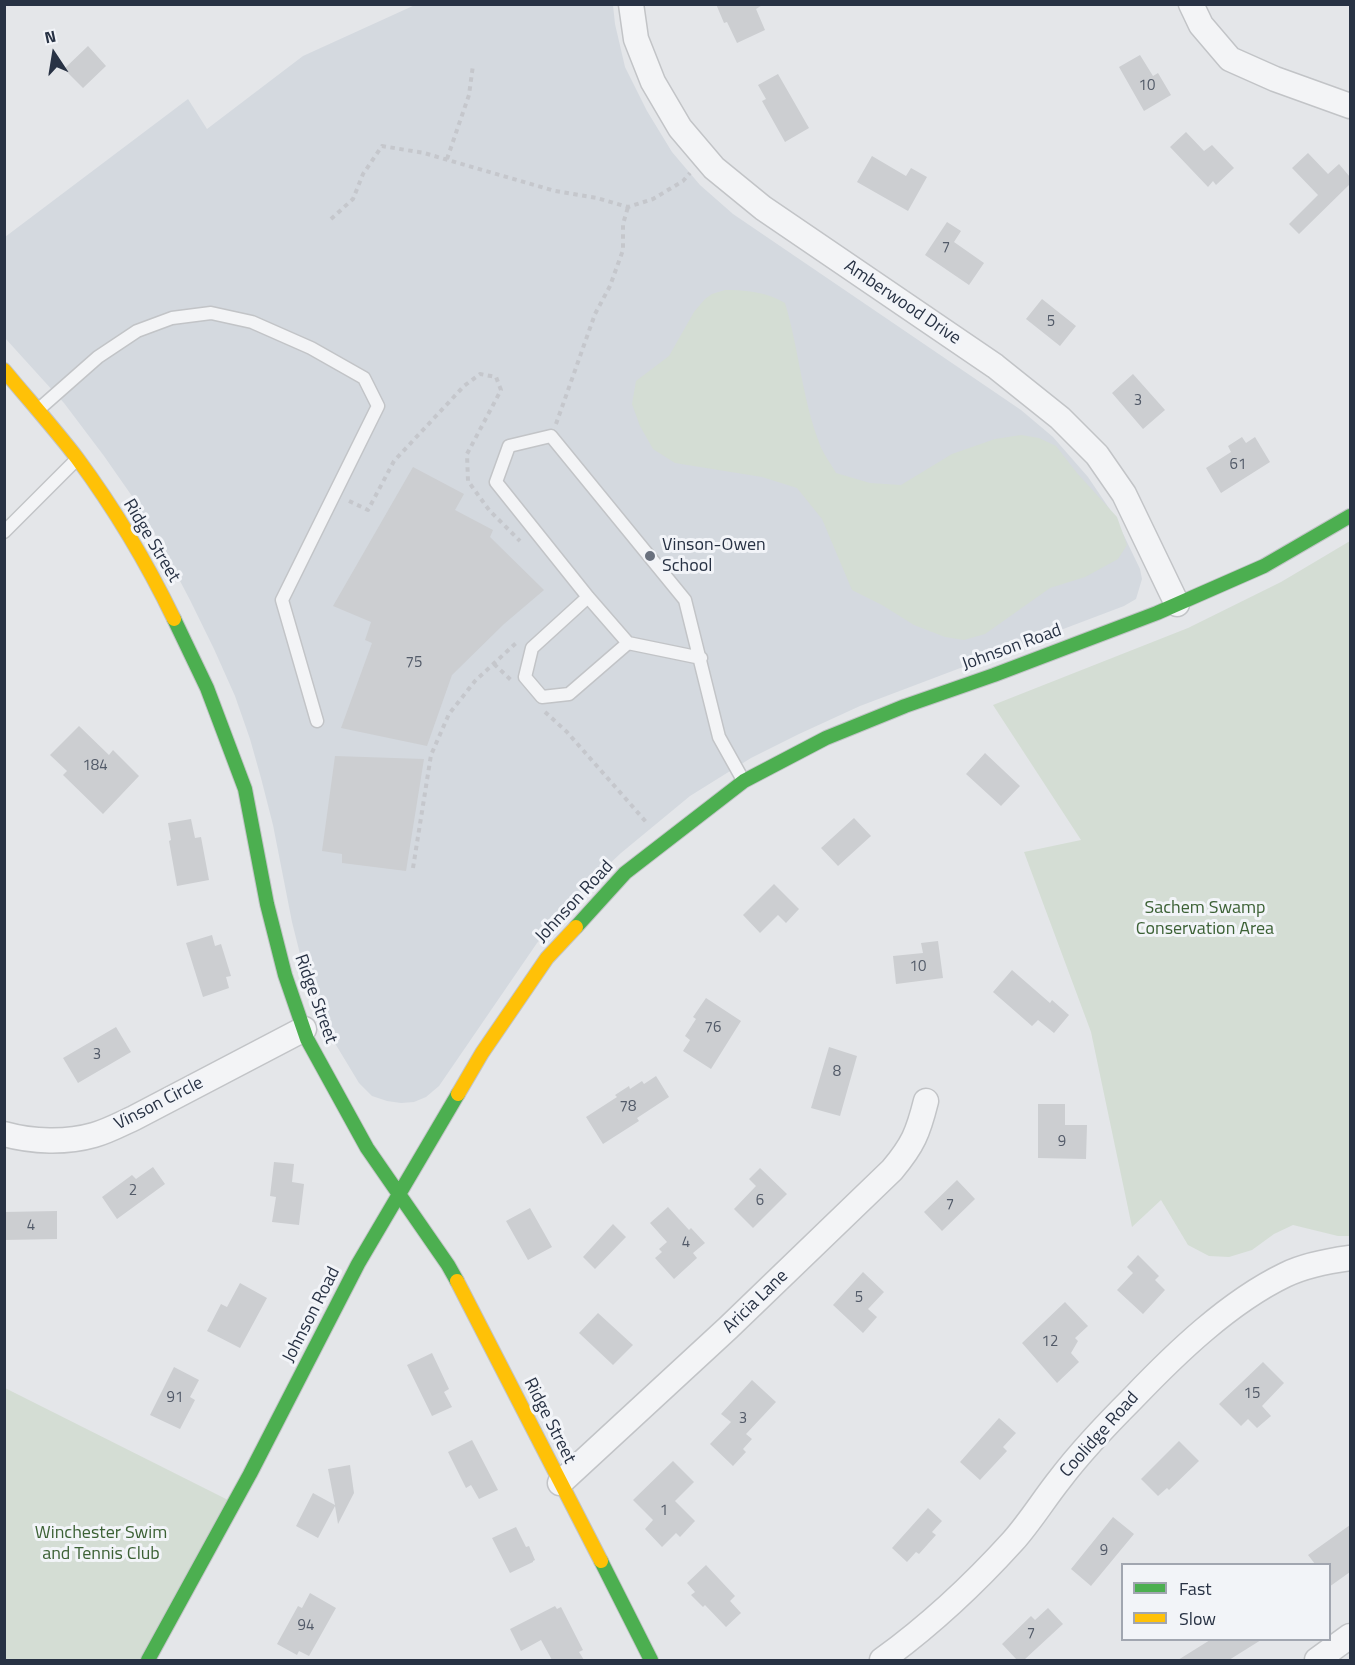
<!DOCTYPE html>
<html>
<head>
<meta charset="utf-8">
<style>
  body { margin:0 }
  #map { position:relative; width:1355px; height:1665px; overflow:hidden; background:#e4e6e9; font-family:"Titillium Web",sans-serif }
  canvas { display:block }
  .frame { position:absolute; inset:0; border:6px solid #283244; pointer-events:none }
  .legend { position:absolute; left:1121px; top:1563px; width:210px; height:78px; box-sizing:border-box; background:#f2f4f8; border:2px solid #a1a6b0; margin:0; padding:8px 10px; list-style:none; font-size:18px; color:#283244 }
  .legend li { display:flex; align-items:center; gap:12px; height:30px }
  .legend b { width:30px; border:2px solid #a1a6b0 }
  .north { position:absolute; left:24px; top:24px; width:60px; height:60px; -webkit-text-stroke:4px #f2f4f8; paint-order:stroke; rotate:348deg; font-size:16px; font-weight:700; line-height:24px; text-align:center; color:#283244 }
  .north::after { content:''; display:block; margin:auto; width:21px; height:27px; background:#283244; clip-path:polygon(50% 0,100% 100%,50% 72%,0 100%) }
</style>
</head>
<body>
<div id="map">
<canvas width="1355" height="1665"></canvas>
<div class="frame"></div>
<ul class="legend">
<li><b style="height:8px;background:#4caf50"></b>Fast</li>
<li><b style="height:8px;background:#ffc107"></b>Slow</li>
</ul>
<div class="north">N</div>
</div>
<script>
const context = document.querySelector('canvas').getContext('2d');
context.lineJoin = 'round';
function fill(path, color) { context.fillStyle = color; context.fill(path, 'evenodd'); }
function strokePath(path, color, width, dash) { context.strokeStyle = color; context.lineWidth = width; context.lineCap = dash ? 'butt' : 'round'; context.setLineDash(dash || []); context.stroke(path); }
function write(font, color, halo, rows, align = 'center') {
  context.font = font + ' "Titillium Web",sans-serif'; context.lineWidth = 6; context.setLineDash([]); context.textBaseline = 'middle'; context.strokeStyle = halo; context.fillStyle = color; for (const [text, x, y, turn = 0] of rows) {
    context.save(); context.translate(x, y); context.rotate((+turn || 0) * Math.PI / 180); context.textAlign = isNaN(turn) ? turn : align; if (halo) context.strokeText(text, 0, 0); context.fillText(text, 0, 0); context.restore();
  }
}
fill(new Path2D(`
  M 415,5 L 613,5 L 615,24 L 625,67 L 647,111 L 672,152 L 700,185 L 733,214 L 1021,410 L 1053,437 L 1088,477 L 1115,517 L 1140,569 L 1142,579 L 1136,599 L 1124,606 L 860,706 L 799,734 L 751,758 L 690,796 L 621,853 L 591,881 L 537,943 L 439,1086 L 426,1097 L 414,1102 L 401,1103 L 387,1101 L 372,1096 L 359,1083 L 333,1040 L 317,1003 L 303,966 L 292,922 L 273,825 L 261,778 L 250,739 L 235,696 L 214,649 L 190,600 L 160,543 L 134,499 L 104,456 L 64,403 L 5,338 L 5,237 L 188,99 L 207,129 L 303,56 Z`), '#d4d9df');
fill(new Path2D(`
  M 725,290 C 747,290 766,292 785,303 C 799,349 802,399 820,445 C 824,455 831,464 836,473 L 870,483 L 901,485 L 952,454 L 995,439 L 1021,435 L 1039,438 L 1056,446 L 1077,473 L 1117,517 L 1127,545 L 1118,559 L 1085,577 L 1050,588 L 985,634 L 964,640 L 945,637 L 914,625 L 882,605 L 852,590 L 822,519 L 797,488 L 762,477 L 675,463 L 653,449 L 640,426 L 632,404 L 636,381 L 669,356 L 694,312 L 705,299 L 712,294 Z
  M 1350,541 L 1350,1236 L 1338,1236 L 1293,1225 L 1274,1234 L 1252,1250 L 1229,1257 L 1209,1256 L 1188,1245 L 1161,1200 L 1132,1227 L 1091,1032 L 1024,852 L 1081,840 L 993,705 L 1188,628 L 1281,582 Z
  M 5,1388 L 234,1503 L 149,1660 L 5,1660 Z`), '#d4ddd4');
fill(new Path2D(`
  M 716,4 L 764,4 L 756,9 L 765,30 L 737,43 L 727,22 L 724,23 Z
  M 88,46 L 106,66 L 83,88 L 64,69 Z
  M 1140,55 L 1153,76 L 1158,73 L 1171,95 L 1144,111 L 1119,67 Z
  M 778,74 L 809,128 L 785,142 L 762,101 L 766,99 L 758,85 Z
  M 1186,132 L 1204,151 L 1212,145 L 1234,168 L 1216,185 L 1213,181 L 1208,187 L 1170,147 Z
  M 1308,153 L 1328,174 L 1339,164 L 1350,177 L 1350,184 L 1299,234 L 1289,224 L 1318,195 L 1292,168 Z
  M 872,156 L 906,176 L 911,168 L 927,177 L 908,211 L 857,182 Z
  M 947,222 L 961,231 L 954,242 L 984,263 L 969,285 L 925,255 Z
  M 1042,299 L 1076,326 L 1060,346 L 1026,319 Z
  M 1133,374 L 1165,410 L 1143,429 L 1112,393 Z
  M 1242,437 L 1246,443 L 1255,437 L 1270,462 L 1221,493 L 1206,468 L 1231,452 L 1228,446 Z
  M 413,467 L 464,494 L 455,510 L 493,530 L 490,537 L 544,590 L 504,624 L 452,675 L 427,746 L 341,728 L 372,643 L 365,640 L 371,622 L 333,606 Z
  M 79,726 L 109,755 L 113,750 L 139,776 L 103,814 L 63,775 L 67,771 L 50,755 Z
  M 985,753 L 1020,786 L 1001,806 L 966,774 Z
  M 335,756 L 424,759 L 406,871 L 342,863 L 342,854 L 322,851 Z
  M 854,818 L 871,836 L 838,866 L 821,848 Z
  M 191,819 L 195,838 L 201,837 L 209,880 L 177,886 L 169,841 L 171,840 L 168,823 Z
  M 774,884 L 799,909 L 786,923 L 778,915 L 760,933 L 743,915 Z
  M 212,935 L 215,946 L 221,944 L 231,976 L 226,977 L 229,988 L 203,997 L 186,943 Z
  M 938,941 L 943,978 L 896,984 L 893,956 L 923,953 L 921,943 Z
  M 1012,970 L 1050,1003 L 1052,1000 L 1069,1015 L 1054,1033 L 1038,1020 L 1032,1026 L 993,992 Z
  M 706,998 L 741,1021 L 711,1069 L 683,1051 L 690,1040 L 685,1036 L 696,1019 L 693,1017 Z
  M 116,1027 L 131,1052 L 78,1083 L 63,1058 Z
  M 829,1047 L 857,1056 L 840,1116 L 811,1108 Z
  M 656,1076 L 669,1097 L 637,1118 L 639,1121 L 603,1144 L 586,1117 L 617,1097 L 615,1095 L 629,1086 L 630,1089 L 642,1081 L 644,1084 Z
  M 1038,1104 L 1065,1104 L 1065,1125 L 1087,1125 L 1086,1159 L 1038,1158 Z
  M 274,1162 L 294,1164 L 292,1182 L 304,1184 L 299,1225 L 272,1222 L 276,1197 L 270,1196 Z
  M 153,1167 L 165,1184 L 117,1219 L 102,1197 L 132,1175 L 136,1179 Z
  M 760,1168 L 787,1194 L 753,1228 L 734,1209 L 756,1186 L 749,1179 Z
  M 957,1180 L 975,1199 L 942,1231 L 924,1212 Z
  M 668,1207 L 689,1230 L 691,1228 L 705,1243 L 693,1253 L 697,1258 L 674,1279 L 655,1258 L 662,1252 L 659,1249 L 667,1242 L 650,1223 Z
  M 530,1208 L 552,1247 L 528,1260 L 506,1221 Z
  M 57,1211 L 57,1239 L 4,1240 L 4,1212 Z
  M 613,1224 L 626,1237 L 595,1269 L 583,1257 Z
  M 1138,1255 L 1159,1276 L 1155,1280 L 1165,1290 L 1143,1314 L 1117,1290 L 1133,1273 L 1127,1267 Z
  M 863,1272 L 884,1292 L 868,1309 L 877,1317 L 863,1333 L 833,1305 Z
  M 240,1283 L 267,1298 L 240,1348 L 207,1331 L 221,1304 L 227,1307 Z
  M 1065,1302 L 1088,1326 L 1075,1338 L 1078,1341 L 1071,1353 L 1079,1362 L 1057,1383 L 1022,1343 Z
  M 598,1313 L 633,1345 L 613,1365 L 579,1333 Z
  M 432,1353 L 449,1389 L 444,1392 L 452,1407 L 432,1416 L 407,1365 Z
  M 1263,1362 L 1284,1383 L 1262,1406 L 1271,1416 L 1257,1428 L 1248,1419 L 1241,1426 L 1219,1404 Z
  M 174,1367 L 199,1380 L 190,1397 L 195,1400 L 180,1429 L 150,1415 Z
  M 752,1380 L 776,1402 L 746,1434 L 752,1439 L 743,1449 L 746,1452 L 733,1466 L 710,1444 L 731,1422 L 721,1414 Z
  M 999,1418 L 1016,1433 L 1003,1447 L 1007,1451 L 980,1480 L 960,1462 Z
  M 472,1440 L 498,1490 L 479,1499 L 471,1485 L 466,1488 L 448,1452 Z
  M 1179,1441 L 1199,1461 L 1169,1490 L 1167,1488 L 1158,1496 L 1141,1479 Z
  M 673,1461 L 694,1482 L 675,1501 L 695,1521 L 680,1537 L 676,1533 L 662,1547 L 645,1529 L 653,1520 L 633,1500 Z
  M 350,1465 L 354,1493 L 338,1524 L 335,1506 L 318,1538 L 296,1526 L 313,1493 L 335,1505 L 328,1469 Z
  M 928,1508 L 942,1521 L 932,1532 L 936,1535 L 919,1554 L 916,1552 L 907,1562 L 892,1548 Z
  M 1113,1517 L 1134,1534 L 1091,1586 L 1071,1569 Z
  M 1350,1525 L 1350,1572 L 1329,1587 L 1329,1564 L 1315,1564 L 1308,1555 Z
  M 516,1527 L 526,1547 L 529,1546 L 535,1560 L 533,1561 L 533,1562 L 510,1573 L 492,1538 Z
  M 706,1565 L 735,1596 L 730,1601 L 741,1613 L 726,1627 L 705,1605 L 703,1607 L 691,1595 L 695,1592 L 687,1583 Z
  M 310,1593 L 336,1608 L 309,1656 L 299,1651 L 297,1655 L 277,1644 L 298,1606 L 302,1608 Z
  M 555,1606 L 557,1609 L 561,1607 L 583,1650 L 579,1652 L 584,1660 L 552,1660 L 541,1640 L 521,1651 L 510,1629 Z
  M 1048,1608 L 1063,1624 L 1024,1660 L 1017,1660 L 1002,1644 L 1031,1616 L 1035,1620 Z
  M 1210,1640 L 1261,1640 L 1229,1660 L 1178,1660 Z`), '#ccced1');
const lane = new Path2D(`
  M 39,409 L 98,357 L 137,331 L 172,318 L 211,313 L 252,322 L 311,348 L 364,378 L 378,406 L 282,600 L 317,721
  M 4,532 L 76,460
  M 588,597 L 532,648 L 525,677 L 542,697 L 569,694 L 628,643
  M 701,658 L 628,643 L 588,597 L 496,482 L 509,446 L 551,436 L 685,600 L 719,737 L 743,780`);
const street = new Path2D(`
  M 631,4 L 636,39 L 653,82 L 680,128 L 714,168 L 763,208 L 995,366 L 1060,418 L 1097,455 L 1124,494 L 1177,604
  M 1191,4 L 1201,25 L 1230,59 L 1275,79 L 1350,106
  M 4,1134 C 33,1142 66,1143 94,1135 C 108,1131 121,1124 134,1118 L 304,1029
  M 560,1483 L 728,1328 L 892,1170 C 913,1145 918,1133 926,1101
  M 882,1660 C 929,1626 974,1584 1013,1541 C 1030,1522 1044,1499 1060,1479 C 1082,1450 1107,1424 1133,1398 C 1176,1353 1229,1302 1285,1275 C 1305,1265 1328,1261 1350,1258
  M 1317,1660 L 1350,1636`);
const fast = new Path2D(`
  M 174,619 L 207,688 L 245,789 L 267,904 L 285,975 L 307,1039 L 367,1148 L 448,1265 L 457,1281
  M 576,927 L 625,873 L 744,781 L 826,738 L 905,706 L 994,675 L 1157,613 L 1264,566 L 1350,516
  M 601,1561 L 651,1660
  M 148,1660 L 250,1474 L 358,1264 L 458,1094`);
const slow = new Path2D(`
  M 4,370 C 28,399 54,428 77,458 C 114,508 147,563 174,619
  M 458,1094 L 482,1053 L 547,958 L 576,927
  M 457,1281 L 601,1561`);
strokePath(lane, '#c2c4c7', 15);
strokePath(street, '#c2c4c7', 27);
strokePath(fast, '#c2c4c7', 16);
strokePath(slow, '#c2c4c7', 16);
strokePath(new Path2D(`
  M 447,159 L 469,95 L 473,65
  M 331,219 L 353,199 L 363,174 L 382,146 L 424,153 L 555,191 L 597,198 L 628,207 L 653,199 L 683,181 L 690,173
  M 556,424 L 595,314 L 610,286 L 623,250 L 623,224 L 628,207
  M 349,501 L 368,510 L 394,461 L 464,386 L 480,374 L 496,377 L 501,390 L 467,454 L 468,481 L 489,510 L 520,541
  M 494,664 L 511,680
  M 545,712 L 567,732 L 647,823
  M 413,868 L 431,755 L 449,714 L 475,681 L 516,643`), '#c5c7cc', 4, [4.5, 4.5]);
strokePath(lane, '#f3f4f6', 12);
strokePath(street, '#f3f4f6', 24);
strokePath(fast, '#4caf50', 14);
strokePath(slow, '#ffc107', 14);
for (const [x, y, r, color] of [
  [650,556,6,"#6a717e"]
]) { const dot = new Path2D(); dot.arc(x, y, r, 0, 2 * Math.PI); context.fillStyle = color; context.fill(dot); strokePath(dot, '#f2f4f8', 2); }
write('15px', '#525a68', null, [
  ["10",1147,86],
  ["7",946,248],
  ["5",1051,322],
  ["3",1138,401],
  ["61",1238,465],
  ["75",414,663],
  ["184",95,766],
  ["10",918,967],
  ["76",713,1028],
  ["3",97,1055],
  ["8",837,1072],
  ["78",628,1107],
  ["9",1062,1142],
  ["2",133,1191],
  ["6",760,1201],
  ["7",950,1205],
  ["4",31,1226],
  ["4",686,1243],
  ["5",859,1298],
  ["12",1050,1342],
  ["15",1252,1394],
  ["91",175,1398],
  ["3",743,1419],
  ["1",664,1511],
  ["9",1104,1551],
  ["94",306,1626],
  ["7",1031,1634]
]);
write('18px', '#283244', '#f2f4f8', [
  ["Amberwood Drive",902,303,34],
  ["Ridge Street",151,541,59],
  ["Johnson Road",1012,648,-20],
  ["Johnson Road",575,902,-47],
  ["Ridge Street",315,999,70],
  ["Vinson Circle",159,1104,-27],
  ["Aricia Lane",756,1302,-44],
  ["Johnson Road",312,1315,-63],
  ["Ridge Street",549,1421,63],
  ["Coolidge Road",1100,1435,-48]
]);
write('18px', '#283244', '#f2f4f8', [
  ["Vinson-Owen",662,546],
  ["School",662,567]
], 'left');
write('18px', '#3c6135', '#f2f4f8', [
  ["Sachem Swamp",1205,909],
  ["Conservation Area",1205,930],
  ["Winchester Swim",101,1534],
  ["and Tennis Club",101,1555]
]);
</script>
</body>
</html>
